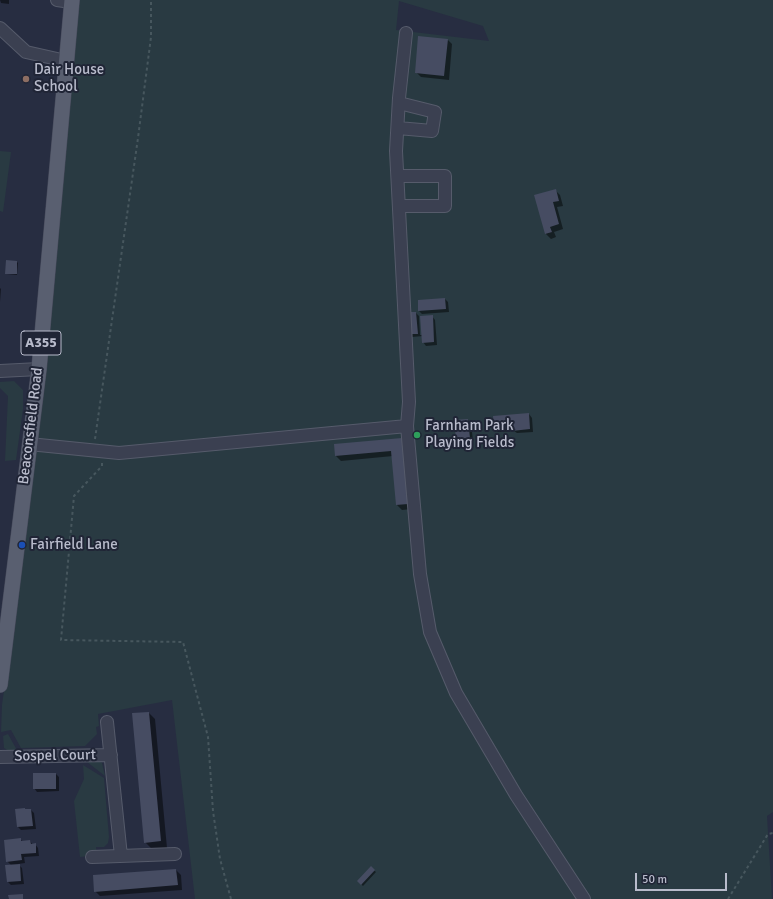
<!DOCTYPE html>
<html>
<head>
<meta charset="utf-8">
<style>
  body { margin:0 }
  #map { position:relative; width:773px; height:899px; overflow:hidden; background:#272d41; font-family:Signika,sans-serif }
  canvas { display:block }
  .scale { position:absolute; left:635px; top:873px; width:92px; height:18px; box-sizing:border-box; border:2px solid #b8bbcb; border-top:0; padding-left:5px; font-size:12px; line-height:14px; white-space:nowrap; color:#b8bbcb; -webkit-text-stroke:3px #202536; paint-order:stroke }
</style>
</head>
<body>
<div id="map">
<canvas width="773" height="899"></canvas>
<div class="scale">50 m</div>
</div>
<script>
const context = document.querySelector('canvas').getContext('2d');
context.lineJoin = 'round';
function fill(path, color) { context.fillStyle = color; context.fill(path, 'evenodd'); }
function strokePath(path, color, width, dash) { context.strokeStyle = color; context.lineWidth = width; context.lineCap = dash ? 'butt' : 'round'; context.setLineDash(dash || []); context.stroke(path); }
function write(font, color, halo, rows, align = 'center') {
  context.font = font + ' Signika,sans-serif'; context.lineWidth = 4; context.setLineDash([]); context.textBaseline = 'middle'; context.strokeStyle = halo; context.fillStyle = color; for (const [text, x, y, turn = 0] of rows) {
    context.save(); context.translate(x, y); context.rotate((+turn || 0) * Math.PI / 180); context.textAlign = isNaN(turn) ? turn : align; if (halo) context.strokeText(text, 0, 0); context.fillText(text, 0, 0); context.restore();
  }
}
fill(new Path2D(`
  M 78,0 L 773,0 L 773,812 L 767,816 L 772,899 L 195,899 L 172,700 L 98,714 L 99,726 L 96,727 L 97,734 L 85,746 L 21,748 L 11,730 L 1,732 L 2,705 L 33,475 ZM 399,1 L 483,26 L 489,41 L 396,30 Z
  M 0,151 L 11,152 L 3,212 L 0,211 Z
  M 14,381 L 23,390 L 23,409 L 16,460 L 5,461 L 8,396 L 0,388 L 0,382 Z
  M 8,734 L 18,752 L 9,751 L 4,748 L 3,736 Z
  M 82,758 L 95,759 L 102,763 L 105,776 Z
  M 83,765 L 104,778 L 109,837 L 108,843 L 104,847 L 96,847 L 97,855 L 80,857 L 74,801 L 84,779 Z`), '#293a42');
fill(new Path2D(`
  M 0,0 L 9,0 L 9,4 L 1,3 Z
  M 447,39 L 452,44 L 449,80 L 421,77 L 416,72 Z
  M 555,190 L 560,195 L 563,206 L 557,207 L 563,229 L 554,232 L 556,237 L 551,239 L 546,234 L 535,196 Z
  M 17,262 L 18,263 L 17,275 L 7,274 L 6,273 Z
  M 0,288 L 1,289 L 0,302 Z
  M 445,299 L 448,302 L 449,312 L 422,314 L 419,311 Z
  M 408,313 L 416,313 L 419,316 L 420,335 L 422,335 L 432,316 L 435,320 L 437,345 L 426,346 L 423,342 L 423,336 L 412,337 L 409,334 Z
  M 529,414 L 532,418 L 533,432 L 517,433 L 514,431 L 498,432 L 495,429 Z
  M 468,420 L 471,423 L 473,441 L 460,442 L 457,439 Z
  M 401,439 L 406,444 L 412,509 L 402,510 L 397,505 L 393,456 L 341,461 L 336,456 L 335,445 Z
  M 149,713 L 155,719 L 167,848 L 152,849 L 145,842 Z
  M 56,774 L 59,777 L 59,791 L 37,792 L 34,788 Z
  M 16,809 L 25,809 L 27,810 L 31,810 L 34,813 L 36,829 L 21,830 L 18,827 Z
  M 20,839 L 23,842 L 30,841 L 33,845 L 35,844 L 38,848 L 39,856 L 24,857 L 25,863 L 18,864 L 22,868 L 24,884 L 11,885 L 8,882 L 12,866 L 7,861 Z
  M 371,868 L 376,872 L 363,886 L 358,881 Z
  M 176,870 L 181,875 L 182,890 L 100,896 L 95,891 Z`), '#0007');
fill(new Path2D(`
  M 418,36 L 448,39 L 444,76 L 415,73 Z
  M 556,189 L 559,201 L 553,202 L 559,224 L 550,227 L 552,232 L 545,234 L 534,195 Z
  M 6,260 L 17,261 L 17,274 L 5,274 Z
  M 445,298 L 446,309 L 418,311 L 418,300 Z
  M 407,312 L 416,312 L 418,334 L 408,334 Z
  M 433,315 L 434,342 L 422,343 L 420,316 Z
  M 529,413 L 530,429 L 512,431 L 512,428 L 494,430 L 493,416 Z
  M 468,419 L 470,438 L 456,439 L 454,420 Z
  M 402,438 L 408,504 L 396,505 L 391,451 L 335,456 L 334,444 Z
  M 149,712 L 161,841 L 144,843 L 132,713 Z
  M 33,773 L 56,773 L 56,789 L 33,789 Z
  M 25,808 L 25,809 L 31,809 L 33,826 L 17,827 L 15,809 Z
  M 21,838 L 21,841 L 30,840 L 31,844 L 36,843 L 36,853 L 21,854 L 22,860 L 6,862 L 4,840 Z
  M 20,864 L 21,881 L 7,882 L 5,865 Z
  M 371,866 L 375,870 L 361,885 L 357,881 Z
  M 176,869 L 178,885 L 94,892 L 93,875 Z
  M 23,894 L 23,899 L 9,899 L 8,895 Z`), '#464c62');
const minor = new Path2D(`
  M 57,0 L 71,2
  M 0,28 L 26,52 L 66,61
  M 406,33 L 399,98 L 396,151 L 409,402 L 407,426 L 420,574 L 430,632 L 456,693 L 516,795 L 584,899
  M 398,128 L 432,131 L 435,112 L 399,103
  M 398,176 L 445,176 L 445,206 L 399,206
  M 0,371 L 39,369
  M 29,444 L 119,453 L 407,426
  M 107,722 L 121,856
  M 0,757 L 111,755
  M 92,857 L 175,854`);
const major = new Path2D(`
  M 0,685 L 39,369 L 72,0`);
strokePath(minor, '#565b6b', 14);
strokePath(major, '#45495a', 16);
strokePath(new Path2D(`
  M 95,439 L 138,138 L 151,37 L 151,0
  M 102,463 L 102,466 L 74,496 L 61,640 L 183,642 L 208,737 L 213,811 L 220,859 L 231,899
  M 728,899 L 768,834 L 773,833`), '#47575e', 2, [3, 3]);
strokePath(minor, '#3b4051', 12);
strokePath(major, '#595f70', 15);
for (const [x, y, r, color] of [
  [26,79,4,"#8d6e63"],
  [417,435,4,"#2e9e5b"],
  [22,545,4,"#1a4fb4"]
]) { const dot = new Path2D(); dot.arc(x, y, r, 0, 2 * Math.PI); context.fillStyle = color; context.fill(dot); strokePath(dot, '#202536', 1.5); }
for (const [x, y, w] of [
  [41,343,40]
]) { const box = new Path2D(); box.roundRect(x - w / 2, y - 12, w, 24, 3); context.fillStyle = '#202536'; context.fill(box); strokePath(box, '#b8bbcb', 1); }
write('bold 14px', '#b8bbcb', null, [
  ["A355",41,343]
]);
write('15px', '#b8bbcb', '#202536', [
  ["Dair House",34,70],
  ["School",34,87],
  ["Farnham Park",425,426],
  ["Playing Fields",425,443],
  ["Fairfield Lane",30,545]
], 'left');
write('15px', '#b8bbcb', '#202536', [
  ["Beaconsfield Road",31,426,-83],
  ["Sospel Court",55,756,-1]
]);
</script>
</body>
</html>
